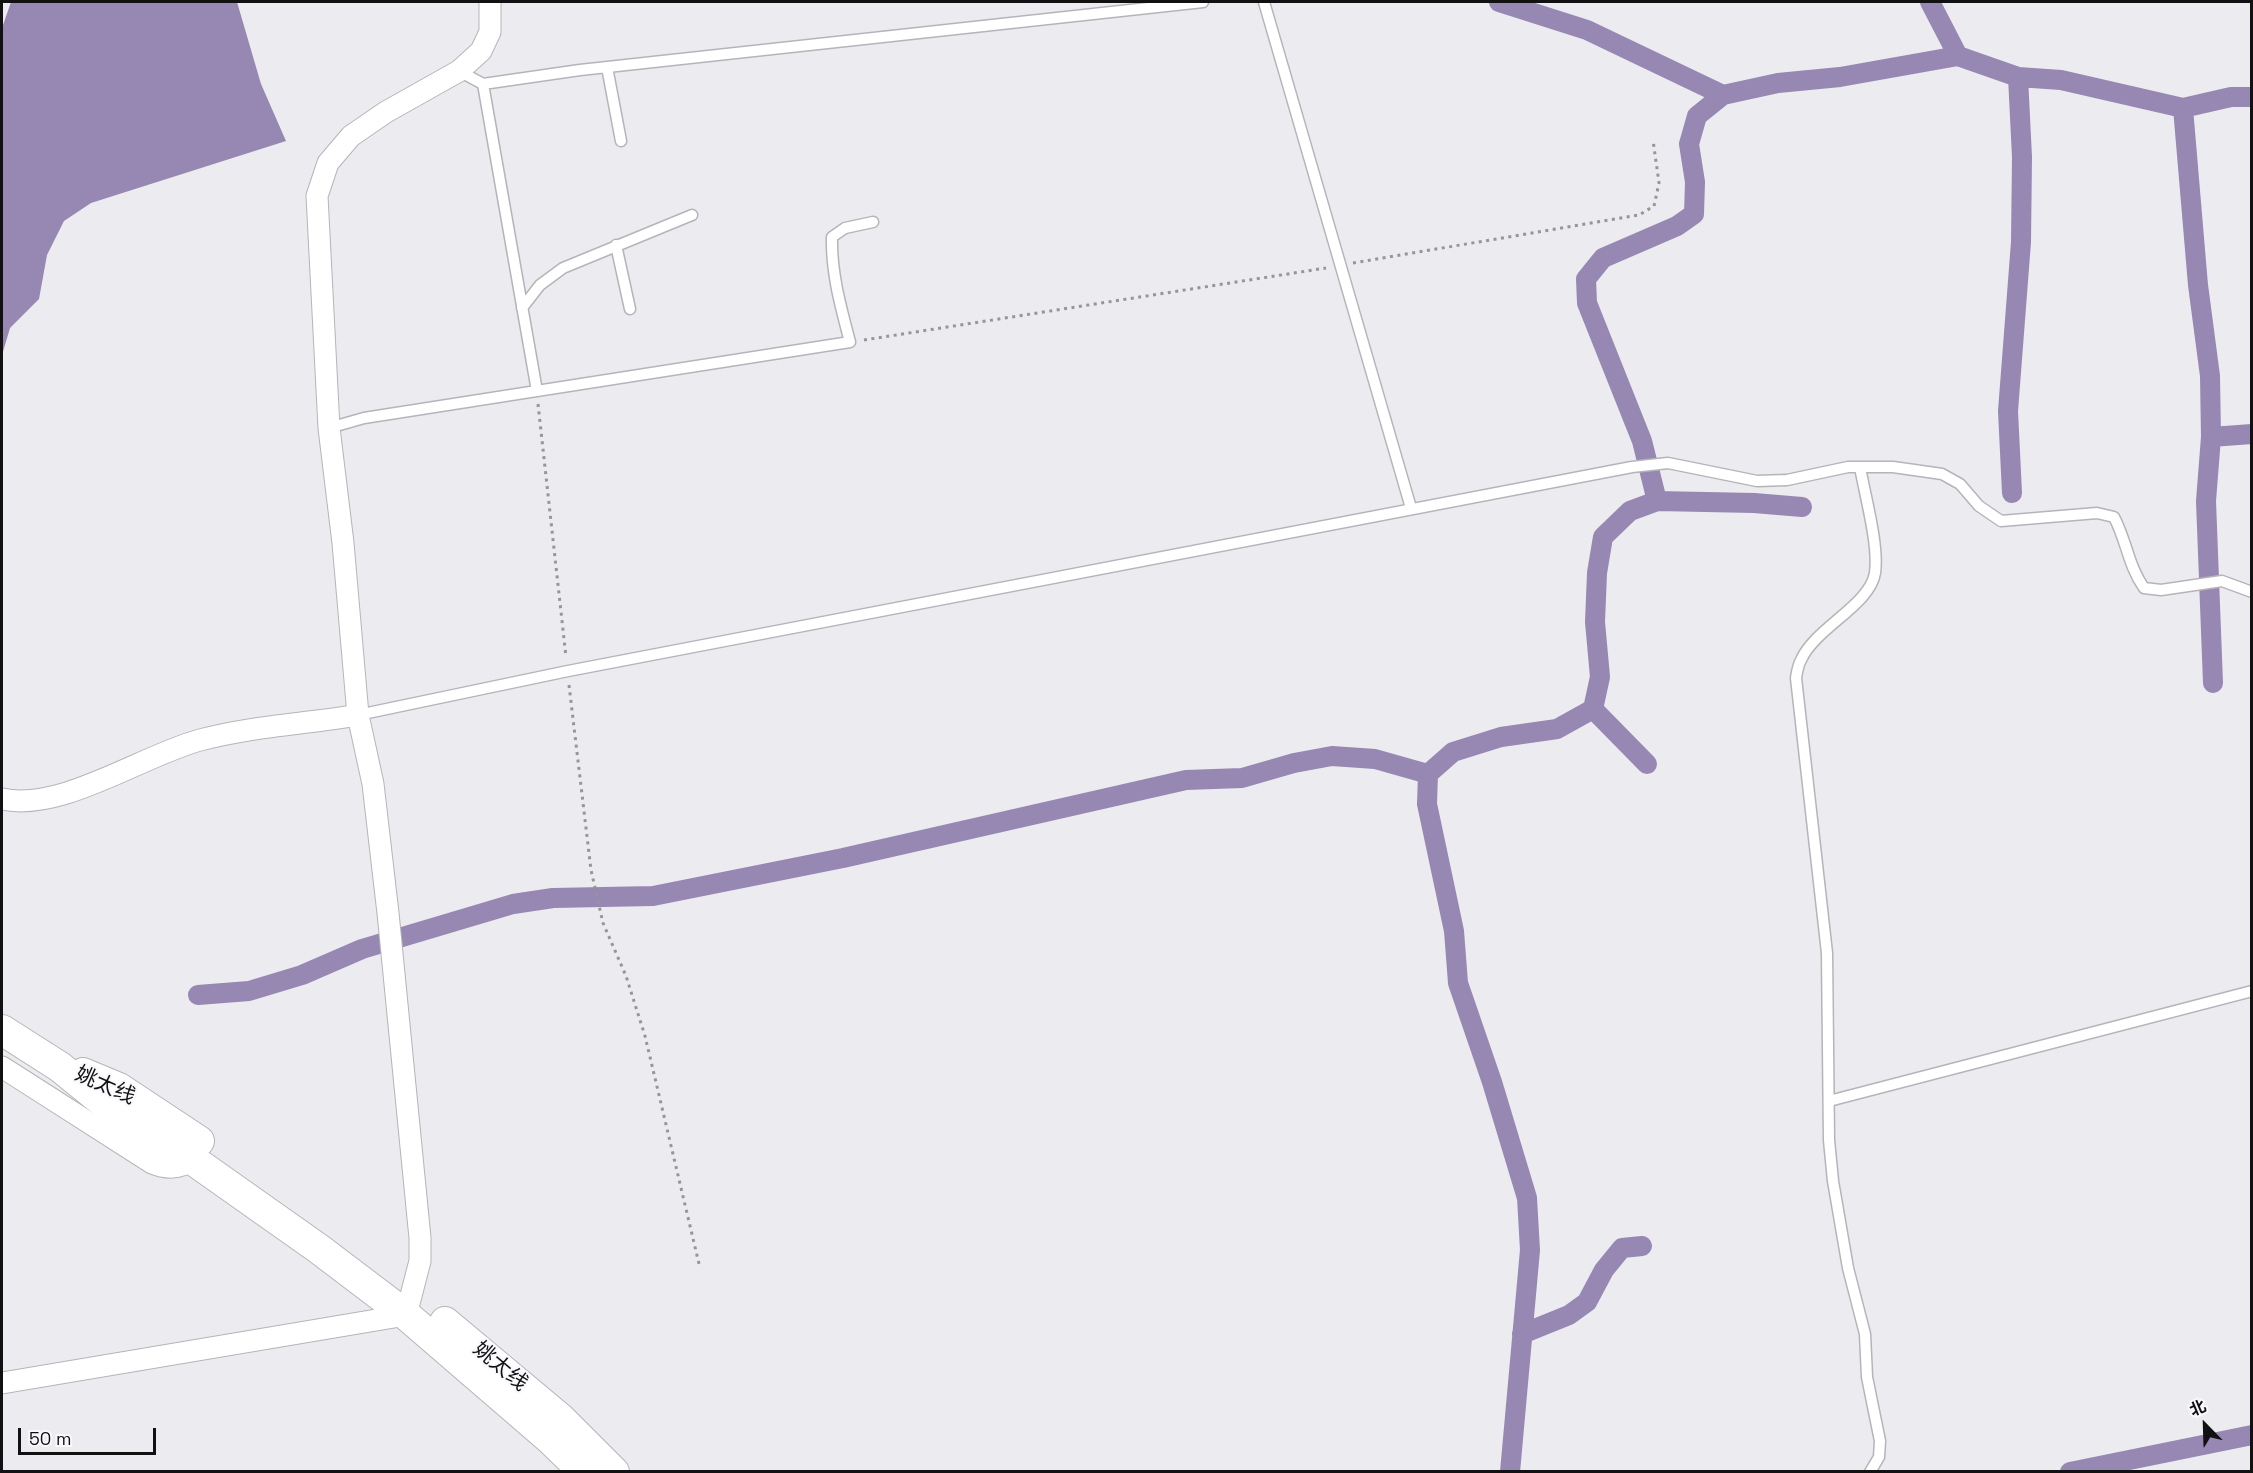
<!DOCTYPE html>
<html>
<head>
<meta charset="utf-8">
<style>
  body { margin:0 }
  #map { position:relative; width:2253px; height:1473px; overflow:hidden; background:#ecebef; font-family:"Space Grotesk","Noto Sans SC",sans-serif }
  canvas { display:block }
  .frame { position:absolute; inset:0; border:3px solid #121112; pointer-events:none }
  .north { position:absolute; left:2175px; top:1395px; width:60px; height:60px; -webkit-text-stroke:4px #f9f8fc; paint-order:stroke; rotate:337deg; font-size:16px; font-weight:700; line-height:24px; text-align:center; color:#121112 }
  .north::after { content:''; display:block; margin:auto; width:21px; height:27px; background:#121112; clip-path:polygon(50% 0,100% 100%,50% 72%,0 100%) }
  .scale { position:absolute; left:18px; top:1428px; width:138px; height:27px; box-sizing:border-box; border:3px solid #121112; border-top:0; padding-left:8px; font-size:18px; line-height:21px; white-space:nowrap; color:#121112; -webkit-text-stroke:4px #f9f8fc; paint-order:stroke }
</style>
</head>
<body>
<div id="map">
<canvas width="2253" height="1473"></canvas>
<div class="frame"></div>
<div class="north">北</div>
<div class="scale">50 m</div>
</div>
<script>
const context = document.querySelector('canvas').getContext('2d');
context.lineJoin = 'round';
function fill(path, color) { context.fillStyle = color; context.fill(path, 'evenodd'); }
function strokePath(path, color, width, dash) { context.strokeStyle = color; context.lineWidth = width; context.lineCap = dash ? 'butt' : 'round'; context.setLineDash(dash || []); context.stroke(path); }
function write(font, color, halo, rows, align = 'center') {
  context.font = font + ' "Space Grotesk","Noto Sans SC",sans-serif'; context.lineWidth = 4.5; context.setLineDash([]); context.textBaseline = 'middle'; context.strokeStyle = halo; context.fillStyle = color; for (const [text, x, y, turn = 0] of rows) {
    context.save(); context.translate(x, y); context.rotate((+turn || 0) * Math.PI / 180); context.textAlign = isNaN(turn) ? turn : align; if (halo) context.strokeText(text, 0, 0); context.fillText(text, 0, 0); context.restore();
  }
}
fill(new Path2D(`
  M 11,2 L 237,2 L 261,84 L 286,141 L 91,203 L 64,221 L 47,255 L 39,299 L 10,328 L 2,355 L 2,28 Z`), '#9787b3');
strokePath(new Path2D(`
  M 1499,2 L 1587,30 L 1723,95
  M 1930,2 L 1958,56
  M 2183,108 L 2198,285 L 2210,376 L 2211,437 L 2206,501 L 2213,683
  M 2211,437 L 2252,434
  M 2012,493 L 2008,411 L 2021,242 L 2022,157 L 2018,77
  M 1657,501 L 1754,503 L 1802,507
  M 1593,709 L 1647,764
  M 198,995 L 249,991 L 302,975 L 362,949 L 513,904 L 553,898 L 653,896 L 843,858 L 1186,780 L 1242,778 L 1294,763 L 1332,756 L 1375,759 L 1428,774
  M 1522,1334 L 1569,1315 L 1587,1302 L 1604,1270 L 1622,1248 L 1642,1246
  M 1510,1472 L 1530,1250 L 1527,1198 L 1492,1082 L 1458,983 L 1454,931 L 1427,804 L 1428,774 L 1453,752 L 1501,737 L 1557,729 L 1593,709 L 1600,677 L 1595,622 L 1597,573 L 1603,537 L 1630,511 L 1657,501 L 1642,441 L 1587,303 L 1586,279 L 1603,258 L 1677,226 L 1694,214 L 1695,182 L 1689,144 L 1697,116 L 1723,95 L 1778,83 L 1840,77 L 1958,56 L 2018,77 L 2061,80 L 2183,108 L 2231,97 L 2252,97
  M 2070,1472 L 2252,1435`), '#9787b3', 20);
const lane = new Path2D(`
  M 1264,2 L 1411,508
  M 607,67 L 621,141
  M 459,71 L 483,84 L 580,70 L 1203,2
  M 483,84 L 537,391
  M 616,245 L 630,309
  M 522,308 L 540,285 L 563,268 L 692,215
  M 329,428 L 364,418 L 850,342 C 841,308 831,273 832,237 L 845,228 L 873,222
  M 1860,467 C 1865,496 1879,545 1875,573 C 1870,605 1815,628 1801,660 C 1798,665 1797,672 1796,678 L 1827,953 L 1829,1140 L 1833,1181 L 1848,1268 L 1865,1334 L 1867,1377 L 1880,1441 L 1879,1457 L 1870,1472
  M 358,715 L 568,671 L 1632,467 L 1668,463 L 1757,481 L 1787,480 L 1848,467 L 1893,467 L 1942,474 L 1960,484 L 1979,506 L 2001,521 L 2097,513 L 2114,517 C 2127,542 2128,565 2144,588 L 2161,590 L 2222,581 L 2252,592
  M 1829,1101 L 2252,991`);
const street = new Path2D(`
  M 2,799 C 61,812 141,756 200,740 C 252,726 306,724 358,715
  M 2,1067 L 152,1163 C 167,1169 178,1169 193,1160
  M 2,1383 L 406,1315 L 420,1261 L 420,1238 L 388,913 L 373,784 L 358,715 L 343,543 L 329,428 L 317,196 L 328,163 L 351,136 L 386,112 L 459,71 L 481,51 L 490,32 L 490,2`);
const secondary = new Path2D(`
  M 2,1030 L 60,1067 L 113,1110 L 193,1160 L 319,1249 L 406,1315 L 551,1440 L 584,1472
  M 83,1073 L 119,1088 L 199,1141
  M 445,1322 L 561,1419 L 614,1472`);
strokePath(lane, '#b6b4b8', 13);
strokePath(street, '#b6b4b8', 23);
strokePath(secondary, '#b6b4b8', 32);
strokePath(new Path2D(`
  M 1353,263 L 1639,215 L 1654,206 L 1659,183 L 1653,140
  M 864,340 L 1326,268
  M 538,404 L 566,657
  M 569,685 L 591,870 L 603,923 L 626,976 L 645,1036 L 700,1268`), '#969598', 3, [3, 4.5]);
strokePath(lane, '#fff', 10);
strokePath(street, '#fff', 21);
strokePath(secondary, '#fff', 30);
write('21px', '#121112', '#f9f8fc', [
  ["姚太线",105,1086,24],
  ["姚太线",500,1367,40]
]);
</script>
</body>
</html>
